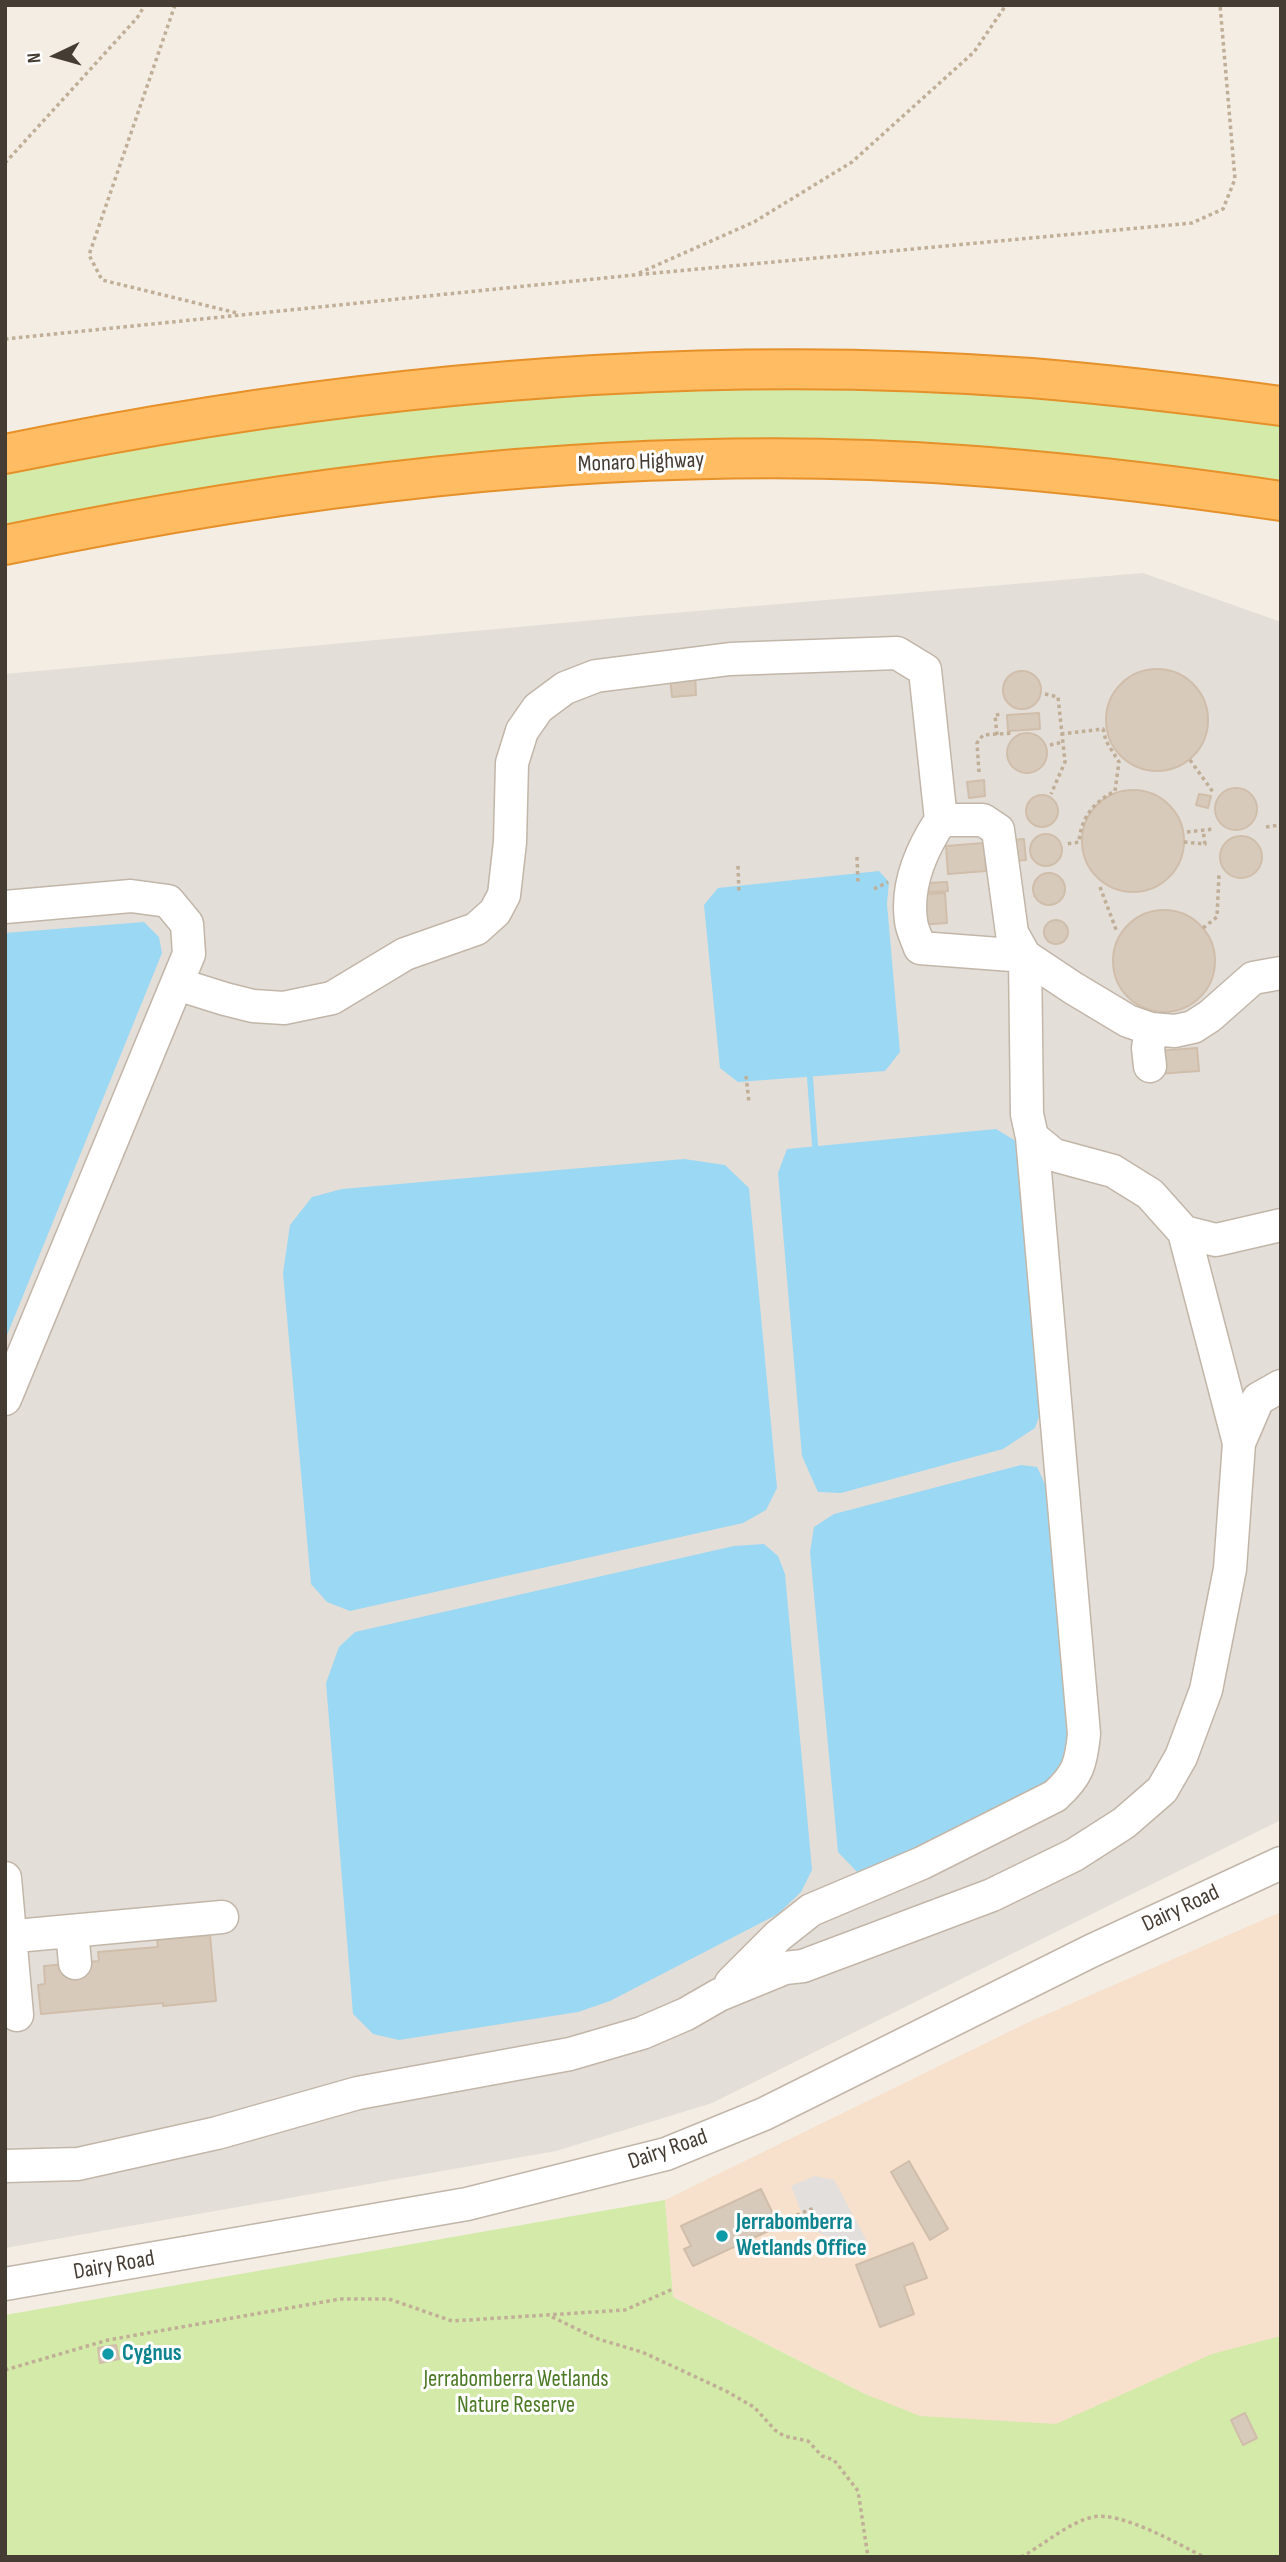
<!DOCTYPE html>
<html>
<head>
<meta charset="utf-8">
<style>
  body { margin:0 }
  #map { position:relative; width:1286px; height:2562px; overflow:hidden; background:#f3ede3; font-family:"Sofia Sans Condensed",sans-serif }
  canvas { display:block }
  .frame { position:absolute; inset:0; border:7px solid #453c33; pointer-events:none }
  .north { position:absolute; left:21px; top:21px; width:70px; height:70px; -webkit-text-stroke:5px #fff; paint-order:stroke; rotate:265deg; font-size:19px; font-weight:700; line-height:28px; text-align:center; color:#453c33 }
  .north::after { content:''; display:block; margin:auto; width:24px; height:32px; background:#453c33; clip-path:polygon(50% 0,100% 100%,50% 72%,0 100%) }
</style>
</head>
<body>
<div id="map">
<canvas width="1286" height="2562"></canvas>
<div class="frame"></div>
<div class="north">N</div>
</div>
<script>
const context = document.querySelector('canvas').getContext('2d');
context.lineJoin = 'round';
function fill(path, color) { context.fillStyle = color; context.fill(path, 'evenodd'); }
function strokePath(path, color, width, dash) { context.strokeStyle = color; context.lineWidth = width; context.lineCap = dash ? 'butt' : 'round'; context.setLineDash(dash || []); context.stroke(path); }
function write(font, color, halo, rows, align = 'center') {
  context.font = font + ' "Sofia Sans Condensed",sans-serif'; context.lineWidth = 6; context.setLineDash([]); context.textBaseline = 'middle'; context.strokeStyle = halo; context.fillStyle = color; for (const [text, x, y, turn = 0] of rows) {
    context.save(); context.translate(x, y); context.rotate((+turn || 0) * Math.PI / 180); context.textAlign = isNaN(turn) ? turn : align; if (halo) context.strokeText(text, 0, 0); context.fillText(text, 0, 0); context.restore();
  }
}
fill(new Path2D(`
  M 1281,1912 L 1281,2357 L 1014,2469 L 673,2297 L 665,2200 L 1029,2022 Z`), '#f7e1cc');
fill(new Path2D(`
  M 1143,573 L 1281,622 L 1281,1820 L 712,2103 L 556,2151 L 5,2248 L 5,674 L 638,616 Z`), '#e4ded8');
fill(new Path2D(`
  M 774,388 L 915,390 L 1022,395 L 1281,422 L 1281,481 L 1159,466 L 890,448 L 5,533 L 5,473 L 181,440 L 348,415 L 486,401 L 625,391 Z
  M 665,2200 L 673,2297 L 865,2394 L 920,2416 L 1056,2424 L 1212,2354 L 1281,2336 L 1281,2557 L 5,2557 L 5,2315 Z`), '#d3eaa9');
fill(new Path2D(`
  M 815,2176 L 834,2180 L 867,2241 L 852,2247 L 808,2228 L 791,2186 Z`), '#e3dfdc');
fill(new Path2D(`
  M 879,871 L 889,882 L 887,904 L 900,1052 L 885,1071 L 738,1082 L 720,1068 L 704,905 L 718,888 Z
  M 144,922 L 159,937 L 162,953 L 5,1340 L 5,933 Z
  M 996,1129 L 1019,1143 L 1042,1408 L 1035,1428 L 1003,1449 L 841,1493 L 818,1492 L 802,1456 L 778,1173 L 787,1149 Z
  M 684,1159 L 725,1165 L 749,1188 L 777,1488 L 766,1510 L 743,1523 L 350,1611 L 327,1602 L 311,1584 L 283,1273 L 290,1225 L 312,1197 L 342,1189 Z
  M 1021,1465 L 1037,1467 L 1051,1497 L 1074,1740 L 1066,1771 L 1035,1794 L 860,1875 L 838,1852 L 810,1552 L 814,1527 L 834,1514 Z
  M 764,1544 L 778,1556 L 785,1574 L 812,1870 L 801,1892 L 778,1914 L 610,2001 L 578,2012 L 399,2040 L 373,2034 L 353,2014 L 326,1683 L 339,1647 L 355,1632 L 734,1546 Z`), '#9bd8f4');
strokePath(new Path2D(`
  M 810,1078 L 815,1145`), '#9bd8f4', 6);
const building = new Path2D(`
  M1106 720a51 51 0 1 1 102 0a51 51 0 1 1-102 0Z
  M1003 690a19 19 0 1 1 38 0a19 19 0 1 1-38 0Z
  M 695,674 L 696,695 L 672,697 L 670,676 Z
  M 1039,713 L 1040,729 L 1008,731 L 1007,715 Z
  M1007 753a20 20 0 1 1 40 0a20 20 0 1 1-40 0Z
  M 984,780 L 985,796 L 969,798 L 967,782 Z
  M1215 809a21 21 0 1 1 42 0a21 21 0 1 1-42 0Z
  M1082 841a51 51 0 1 1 102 0a51 51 0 1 1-102 0Z
  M 1199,794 L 1211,796 L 1208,808 L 1196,805 Z
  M1026 811a16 16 0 1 1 32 0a16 16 0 1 1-32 0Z
  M1030 850a16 16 0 1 1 32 0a16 16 0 1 1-32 0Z
  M1220 857a21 21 0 1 1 42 0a21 21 0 1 1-42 0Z
  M 1024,839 L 1026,860 L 1014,861 L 1012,840 Z
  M 984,843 L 986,871 L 948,874 L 946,846 Z
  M1033 889a16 16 0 1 1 32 0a16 16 0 1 1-32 0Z
  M 947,882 L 948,891 L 929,892 L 928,883 Z
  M 945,893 L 947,923 L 918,925 L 916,895 Z
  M1113 961a51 51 0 1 1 102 0a51 51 0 1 1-102 0Z
  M1044 932a12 12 0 1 1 24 0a12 12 0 1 1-24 0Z
  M 1197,1048 L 1199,1071 L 1158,1074 L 1156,1051 Z
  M 210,1935 L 216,2001 L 163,2006 L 163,2003 L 41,2014 L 38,1985 L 45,1984 L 44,1966 L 99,1961 L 98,1952 L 158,1947 L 157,1940 Z
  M 909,2161 L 948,2229 L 930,2240 L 891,2172 Z
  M 761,2189 L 779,2226 L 693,2266 L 684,2249 L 691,2246 L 681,2226 Z
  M 913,2243 L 927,2278 L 904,2286 L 914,2314 L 880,2327 L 856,2265 Z
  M 116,2345 L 119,2359 L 100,2363 L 98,2348 Z
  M 1245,2413 L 1257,2438 L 1243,2445 L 1231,2420 Z`);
fill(building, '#d8cabb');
strokePath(building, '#d0beab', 2);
const minor = new Path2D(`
  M 941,820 C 921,850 906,885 911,921 C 912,930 917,939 920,948 L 1025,956
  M 5,907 L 131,896 L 168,901 L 187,924 L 189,954 L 5,1399
  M 177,984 L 225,999 L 253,1006 L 284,1008 L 332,998 L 405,954 L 476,929 L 495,912 L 504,895 L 510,842 L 512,763 L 522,731 L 538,708 L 565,688 L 596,676 L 730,659 L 897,653 L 925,670 L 941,820 L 983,820 L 998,830 L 1012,933 L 1025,956 L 1073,988 L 1128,1021 L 1151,1029 L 1175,1031 L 1193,1027 L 1210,1016 L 1253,978 L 1281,973
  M 1150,1066 L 1148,1048 L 1151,1029
  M 1032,1137 L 1054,1155 L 1113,1171 L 1150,1194 L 1184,1232 L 1216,1240 L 1281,1225
  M 1184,1232 L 1239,1443
  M 5,1878 L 17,2015
  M 72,1931 L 75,1963
  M 5,1937 L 222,1917
  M 731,1983 L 778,1936 L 811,1910 L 922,1863 L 1055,1796 C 1078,1775 1081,1764 1084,1734 L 1032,1137 L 1027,1114 L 1025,956
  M 5,2166 L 78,2164 L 217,2133 L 358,2093 L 570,2054 L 642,2033 L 686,2014 L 719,1995 L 785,1968 L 803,1966 L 992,1895 L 1074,1855 L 1124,1823 L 1162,1790 L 1181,1757 L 1206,1690 L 1230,1569 L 1239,1443 L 1258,1399 L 1281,1386
  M 5,2284 L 467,2204 L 666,2154 L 764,2114 L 1091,1951 L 1281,1863`);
const highway = new Path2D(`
  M 5,454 C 341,385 688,352 1031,378 C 1115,385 1198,395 1281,406
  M 5,545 C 290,486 579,450 870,460 C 1008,465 1145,481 1281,501`);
strokePath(minor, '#c2b6a8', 35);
strokePath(highway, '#e6902a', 42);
strokePath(new Path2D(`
  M 175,5 L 89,255 L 102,280 L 237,313
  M 5,163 L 137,18 L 145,5
  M 639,273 L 754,222 L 852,162 L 974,52 L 1006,5
  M 5,339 L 634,275 L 1192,223 L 1223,209 L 1235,179 L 1220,5
  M 1045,694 L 1058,697 L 1065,762 L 1051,794
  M 1061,734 L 1103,729 L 1106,741 L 1119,762 L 1115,791 C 1094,802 1081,817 1079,842 L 1066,844
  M 997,735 L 995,715 L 1003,714
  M 1050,745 L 1063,742
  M 1190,760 L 1213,792
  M 979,772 L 977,743 L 983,735 L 1013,733
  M 1266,827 L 1279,825
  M 1187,832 L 1214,829
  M 1184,842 L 1205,844 L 1203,830
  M 857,857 L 858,883
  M 738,866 L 739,894
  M 1281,872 L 1281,892
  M 1100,887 L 1117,932
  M 874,889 L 888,882
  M 1203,928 L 1217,917 L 1219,874
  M 746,1076 L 749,1102
  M 777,2223 L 814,2208
  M 552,2317 L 598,2339 L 642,2352 L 726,2391 L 754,2407 L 775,2430 L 784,2436 L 808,2441 L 822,2456 L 834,2460 L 858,2491 L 868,2557
  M 5,2370 L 108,2340 L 340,2299 L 389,2299 L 452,2321 L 625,2310 L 673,2289
  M 1021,2557 C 1044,2545 1067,2523 1093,2517 C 1121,2511 1178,2544 1204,2557`), '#c1ae96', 3.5, [3.5, 3.5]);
strokePath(minor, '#fff', 32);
strokePath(highway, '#ffbc62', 38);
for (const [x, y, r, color] of [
  [722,2236,7,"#0f9aa8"],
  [108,2354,7,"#0f9aa8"]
]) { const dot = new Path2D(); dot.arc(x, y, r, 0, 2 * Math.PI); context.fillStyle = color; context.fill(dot); strokePath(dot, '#fff', 2.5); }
write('23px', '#453c33', '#fff', [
  ["Monaro Highway",641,463,-2],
  ["Dairy Road",1181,1909,-25],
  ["Dairy Road",668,2150,-19],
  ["Dairy Road",114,2266,-10]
]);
write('bold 23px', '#0d838f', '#fff', [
  ["Jerrabomberra",736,2223],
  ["Wetlands Office",736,2249],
  ["Cygnus",122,2354]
], 'left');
write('23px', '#4c7924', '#fff', [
  ["Jerrabomberra Wetlands",516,2380],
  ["Nature Reserve",516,2406]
]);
</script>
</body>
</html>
